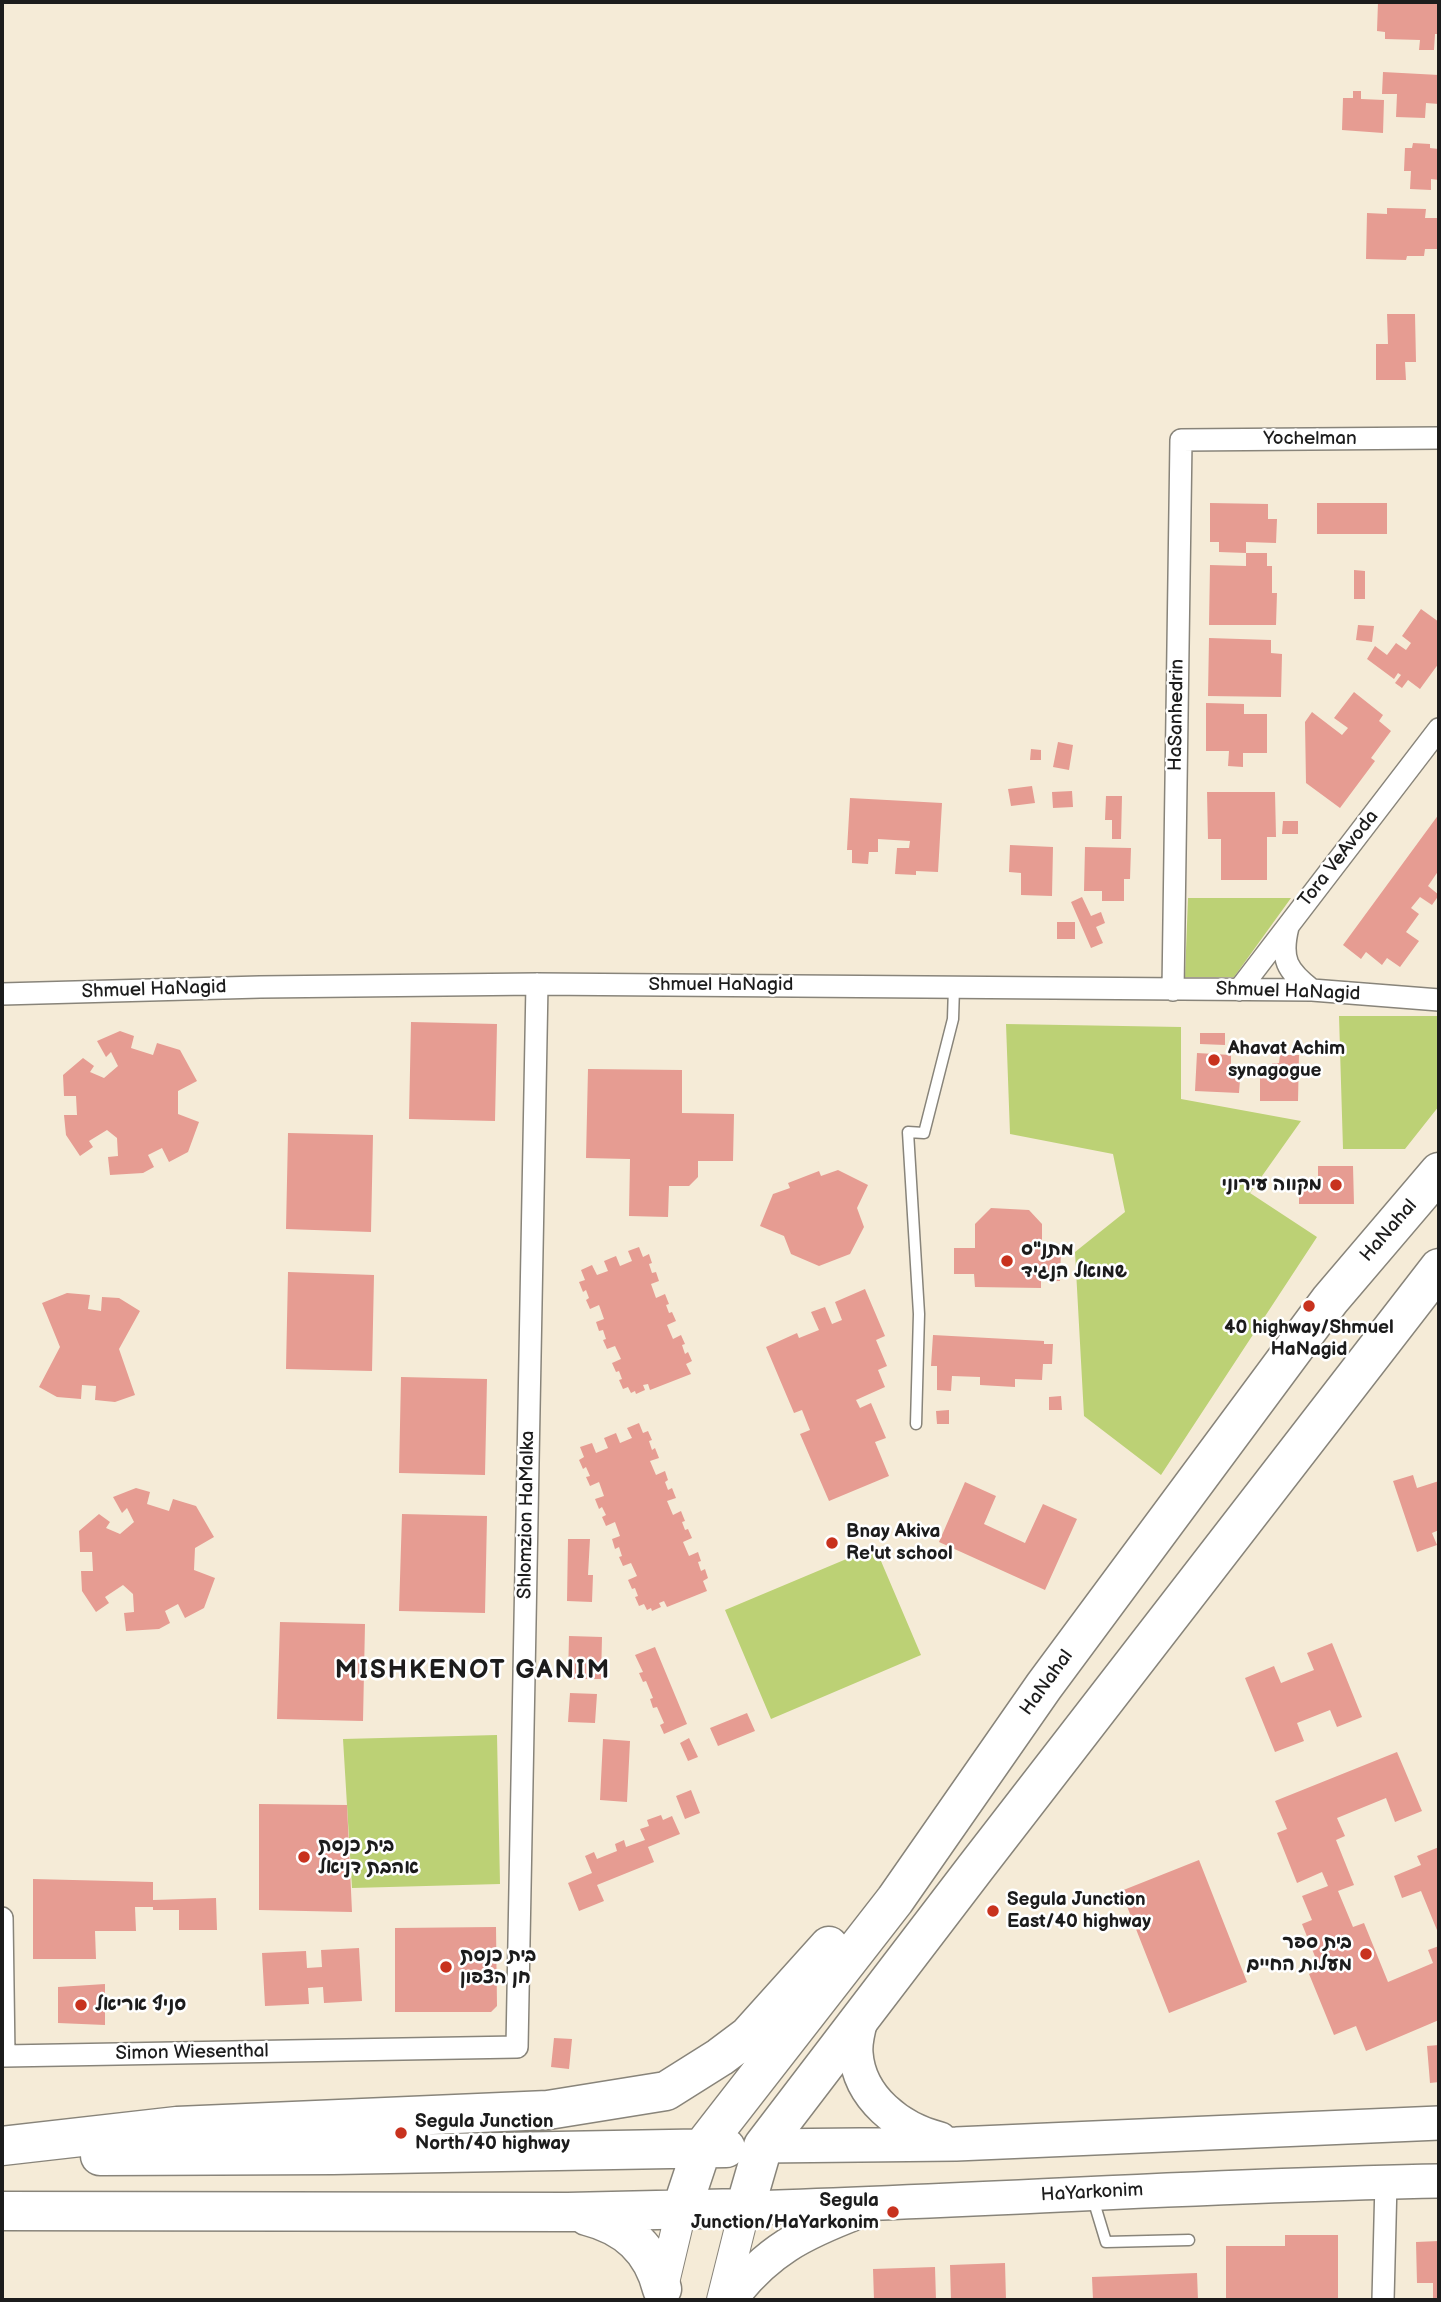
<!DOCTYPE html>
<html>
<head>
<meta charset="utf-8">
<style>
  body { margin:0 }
  #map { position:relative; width:1441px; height:2302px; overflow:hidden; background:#f5ebd7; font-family:"Balsamiq Sans",sans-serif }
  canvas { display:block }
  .frame { position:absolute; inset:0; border:4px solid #1c1c1c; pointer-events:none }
</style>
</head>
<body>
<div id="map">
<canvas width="1441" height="2302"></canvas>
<div class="frame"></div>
</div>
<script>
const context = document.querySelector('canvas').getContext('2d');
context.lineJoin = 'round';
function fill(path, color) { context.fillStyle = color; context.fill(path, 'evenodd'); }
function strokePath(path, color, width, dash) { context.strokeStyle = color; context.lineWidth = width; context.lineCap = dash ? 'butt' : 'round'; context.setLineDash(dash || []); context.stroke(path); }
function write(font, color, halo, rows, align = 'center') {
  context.font = font + ' "Balsamiq Sans","Playpen Sans Hebrew",sans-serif'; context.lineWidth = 5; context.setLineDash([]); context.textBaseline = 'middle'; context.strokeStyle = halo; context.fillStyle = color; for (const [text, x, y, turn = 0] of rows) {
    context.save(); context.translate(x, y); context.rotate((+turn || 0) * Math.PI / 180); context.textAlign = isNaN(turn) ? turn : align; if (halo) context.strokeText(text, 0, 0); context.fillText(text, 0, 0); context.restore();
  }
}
fill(new Path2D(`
  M 1188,898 L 1291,898 L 1234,977 L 1185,977 Z
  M 1339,1016 L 1439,1016 L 1439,1106 L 1405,1149 L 1343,1149 Z
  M 1006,1024 L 1181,1027 L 1181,1099 L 1301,1121 L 1250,1193 L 1317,1237 L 1161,1475 L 1084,1416 L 1075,1252 L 1125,1212 L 1113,1154 L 1010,1134 Z
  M 875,1547 L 921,1655 L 771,1719 L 725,1610 Z
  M 497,1735 L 500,1884 L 352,1888 L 343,1739 Z`), '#bcd175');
fill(new Path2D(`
  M 1378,2 L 1439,2 L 1439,34 L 1435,34 L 1434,50 L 1419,50 L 1420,40 L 1385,39 L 1385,32 L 1377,31 Z
  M 1383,72 L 1439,75 L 1439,104 L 1426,103 L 1425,118 L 1396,117 L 1397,94 L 1382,94 Z
  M 1353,91 L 1361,91 L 1361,99 L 1384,100 L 1383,133 L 1342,130 L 1343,98 L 1353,98 Z
  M 1413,143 L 1430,144 L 1430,148 L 1439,149 L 1439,180 L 1431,179 L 1431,190 L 1410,189 L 1411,171 L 1404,171 L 1405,148 L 1412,148 Z
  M 1387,208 L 1426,209 L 1425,218 L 1439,218 L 1439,249 L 1425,249 L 1424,256 L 1407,256 L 1406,260 L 1366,259 L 1367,213 L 1387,214 Z
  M 1387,314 L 1415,314 L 1416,362 L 1405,362 L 1406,380 L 1376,380 L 1376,344 L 1388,344 Z
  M 1210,503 L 1268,504 L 1268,519 L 1277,519 L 1276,543 L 1246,542 L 1246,553 L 1219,552 L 1219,542 L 1210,542 Z
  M 1317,503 L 1387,503 L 1387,534 L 1317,534 Z
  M 1246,553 L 1267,553 L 1267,566 L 1272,566 L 1272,593 L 1277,593 L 1276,625 L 1209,625 L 1210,565 L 1246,566 Z
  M 1354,570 L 1365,571 L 1365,599 L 1354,599 Z
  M 1421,609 L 1439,622 L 1439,663 L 1420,689 L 1408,680 L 1402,688 L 1395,683 L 1401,675 L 1398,673 L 1394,679 L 1367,659 L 1375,646 L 1387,655 L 1396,643 L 1406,650 L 1411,643 L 1402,636 Z
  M 1358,625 L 1374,626 L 1372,642 L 1356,640 Z
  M 1209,638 L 1271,640 L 1271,653 L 1282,654 L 1281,697 L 1208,696 Z
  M 1354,692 L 1383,715 L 1379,721 L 1391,731 L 1371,758 L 1375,761 L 1340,808 L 1306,783 L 1305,722 L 1312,712 L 1342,735 L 1348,728 L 1334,718 Z
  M 1206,703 L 1244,704 L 1244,714 L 1267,714 L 1267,753 L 1243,753 L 1243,767 L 1228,766 L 1229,751 L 1206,751 Z
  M 1058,742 L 1073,745 L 1069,770 L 1053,767 Z
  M 1031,749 L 1041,750 L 1041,760 L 1030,760 Z
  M 1032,786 L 1035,803 L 1011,806 L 1008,789 Z
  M 1072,791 L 1073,807 L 1053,808 L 1052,792 Z
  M 1207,792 L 1275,792 L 1276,837 L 1267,837 L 1267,880 L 1221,880 L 1221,839 L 1208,839 Z
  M 1106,796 L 1122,796 L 1121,839 L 1112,839 L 1112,820 L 1105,820 Z
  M 850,798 L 942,803 L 938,872 L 916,871 L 916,875 L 895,874 L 897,848 L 909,848 L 910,841 L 878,839 L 878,852 L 869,852 L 868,864 L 852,863 L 852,850 L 847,850 Z
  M 1439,814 L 1439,870 L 1428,886 L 1439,895 L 1432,905 L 1420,897 L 1411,908 L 1419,914 L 1406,932 L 1419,941 L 1400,967 L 1387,958 L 1382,965 L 1366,952 L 1361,959 L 1343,945 Z
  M 1283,821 L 1298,821 L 1298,834 L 1282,834 Z
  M 1010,845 L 1053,847 L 1052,896 L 1021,895 L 1021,873 L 1009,872 Z
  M 1085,847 L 1131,848 L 1130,879 L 1124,879 L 1124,901 L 1102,901 L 1102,891 L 1084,891 Z
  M 1082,897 L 1091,916 L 1101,912 L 1105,923 L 1096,927 L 1103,943 L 1091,948 L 1071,902 Z
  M 1057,922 L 1075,922 L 1075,939 L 1057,939 Z
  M 411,1022 L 497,1024 L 495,1121 L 409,1119 Z
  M 120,1031 L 134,1036 L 131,1048 L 153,1055 L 157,1043 L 180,1050 L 197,1081 L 178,1091 L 178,1114 L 199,1122 L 188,1152 L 169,1162 L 162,1148 L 148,1155 L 154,1167 L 143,1173 L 110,1175 L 108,1157 L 118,1156 L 117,1138 L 107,1130 L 89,1141 L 93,1147 L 80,1156 L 66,1135 L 64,1115 L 77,1115 L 76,1096 L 64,1096 L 63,1075 L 83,1058 L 94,1066 L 90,1072 L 104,1078 L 118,1066 L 111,1052 L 106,1057 L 97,1041 Z
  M 1200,1033 L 1225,1033 L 1225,1045 L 1200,1044 Z
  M 1197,1053 L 1231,1055 L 1231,1066 L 1241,1067 L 1239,1093 L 1195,1091 Z
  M 1280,1055 L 1299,1055 L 1298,1101 L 1260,1101 L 1260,1071 L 1272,1071 L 1272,1063 L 1279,1063 Z
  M 588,1069 L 682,1070 L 682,1113 L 734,1114 L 733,1161 L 698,1161 L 698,1177 L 689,1186 L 669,1186 L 668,1217 L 629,1216 L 630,1159 L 586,1158 Z
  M 288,1133 L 373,1135 L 371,1232 L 286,1229 Z
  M 1318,1166 L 1353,1166 L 1354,1204 L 1299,1204 L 1299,1184 L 1318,1184 Z
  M 838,1170 L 868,1185 L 857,1208 L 864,1227 L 850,1254 L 819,1266 L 791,1254 L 784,1236 L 760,1226 L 773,1194 L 790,1188 L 788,1183 L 819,1171 L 821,1176 Z
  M 991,1208 L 1029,1210 L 1042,1224 L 1042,1248 L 1061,1248 L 1060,1281 L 1041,1281 L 1041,1288 L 975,1287 L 974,1274 L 954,1274 L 954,1248 L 975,1248 L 975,1224 Z
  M 639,1247 L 643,1257 L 649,1254 L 652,1263 L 649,1264 L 652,1273 L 656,1272 L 659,1281 L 651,1284 L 656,1298 L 665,1294 L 669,1304 L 666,1305 L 669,1313 L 672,1312 L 676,1321 L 667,1325 L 673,1339 L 681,1335 L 685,1344 L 682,1345 L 685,1354 L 688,1352 L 692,1361 L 686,1364 L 691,1374 L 650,1390 L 648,1384 L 643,1385 L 645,1390 L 636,1394 L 635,1391 L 631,1393 L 628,1387 L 623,1389 L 619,1380 L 622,1379 L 619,1371 L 616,1372 L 612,1363 L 621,1359 L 615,1346 L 607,1349 L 603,1340 L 606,1339 L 603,1330 L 599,1331 L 596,1322 L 604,1319 L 599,1305 L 590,1309 L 586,1300 L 589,1298 L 586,1290 L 583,1292 L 579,1282 L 585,1280 L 581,1270 L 592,1265 L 597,1275 L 608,1271 L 604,1261 L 616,1256 L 620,1266 L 632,1261 L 628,1251 Z
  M 288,1272 L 374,1275 L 372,1371 L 286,1369 Z
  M 865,1289 L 885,1336 L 876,1340 L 887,1366 L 878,1370 L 885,1387 L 856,1400 L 860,1408 L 871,1403 L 886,1438 L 875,1442 L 889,1476 L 829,1501 L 800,1434 L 810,1430 L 802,1410 L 794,1413 L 766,1347 L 797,1333 L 799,1338 L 819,1330 L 811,1312 L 825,1307 L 832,1324 L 842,1320 L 835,1302 Z
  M 67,1293 L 90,1295 L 88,1309 L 101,1311 L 102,1297 L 119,1298 L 140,1311 L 119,1349 L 135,1395 L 115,1402 L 95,1400 L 96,1386 L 82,1385 L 81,1399 L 57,1397 L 39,1387 L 60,1347 L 42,1303 Z
  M 933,1335 L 1044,1341 L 1044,1344 L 1053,1344 L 1052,1364 L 1043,1364 L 1042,1380 L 1015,1379 L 1015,1387 L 980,1385 L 980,1377 L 952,1376 L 951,1391 L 937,1390 L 937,1366 L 931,1366 Z
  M 401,1377 L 487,1379 L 485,1475 L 399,1473 Z
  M 1061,1396 L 1062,1410 L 1049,1410 L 1049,1397 Z
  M 949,1410 L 949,1424 L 937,1424 L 936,1411 Z
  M 639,1423 L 643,1433 L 648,1431 L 652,1440 L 649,1441 L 652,1450 L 655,1448 L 659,1458 L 650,1461 L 656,1475 L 665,1471 L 668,1480 L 665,1482 L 668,1490 L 672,1488 L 676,1498 L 667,1501 L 673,1515 L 681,1511 L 685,1521 L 682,1522 L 685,1530 L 688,1529 L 692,1538 L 683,1542 L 689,1556 L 698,1552 L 701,1561 L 698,1562 L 701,1571 L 705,1569 L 708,1578 L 703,1581 L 707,1591 L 667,1607 L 664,1601 L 659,1603 L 661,1607 L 652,1611 L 651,1608 L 647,1610 L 644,1604 L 639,1606 L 635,1597 L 638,1596 L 635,1588 L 632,1589 L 628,1580 L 637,1576 L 631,1563 L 623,1566 L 619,1557 L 622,1556 L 619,1547 L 615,1549 L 612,1539 L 620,1536 L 615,1522 L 606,1526 L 602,1517 L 606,1515 L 602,1507 L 599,1509 L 595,1499 L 604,1496 L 599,1482 L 590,1486 L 586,1477 L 590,1476 L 586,1467 L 583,1469 L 579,1460 L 584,1457 L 580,1447 L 592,1443 L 596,1453 L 608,1448 L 604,1438 L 616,1433 L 620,1443 L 632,1438 L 627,1428 Z
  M 1413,1475 L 1417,1488 L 1439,1481 L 1439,1530 L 1432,1533 L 1437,1545 L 1417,1552 L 1393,1481 Z
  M 965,1482 L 996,1496 L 984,1524 L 1025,1543 L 1043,1504 L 1077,1519 L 1045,1590 L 939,1542 Z
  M 136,1488 L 150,1492 L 147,1504 L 169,1511 L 173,1499 L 196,1506 L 214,1537 L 195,1548 L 194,1570 L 215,1578 L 204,1608 L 185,1618 L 178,1604 L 165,1611 L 170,1623 L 159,1629 L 126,1631 L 124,1613 L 134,1612 L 133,1594 L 123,1585 L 105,1597 L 109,1603 L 96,1612 L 82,1591 L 81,1571 L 93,1571 L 92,1552 L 80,1552 L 79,1531 L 99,1514 L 110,1522 L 106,1528 L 120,1534 L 134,1522 L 127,1508 L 122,1513 L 113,1497 Z
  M 402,1514 L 487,1516 L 485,1613 L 399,1611 Z
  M 568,1539 L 590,1539 L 588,1575 L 593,1575 L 592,1602 L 567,1601 Z
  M 280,1622 L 365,1624 L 363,1721 L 277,1719 Z
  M 569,1636 L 602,1637 L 601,1679 L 568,1679 Z
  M 1332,1643 L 1362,1717 L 1337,1727 L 1330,1710 L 1297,1723 L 1304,1741 L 1275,1752 L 1245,1678 L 1274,1666 L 1281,1683 L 1314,1670 L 1307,1653 Z
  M 655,1647 L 687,1724 L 664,1734 L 660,1725 L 664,1723 L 657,1707 L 653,1708 L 650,1699 L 653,1698 L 646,1681 L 643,1682 L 639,1673 L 643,1672 L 635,1655 Z
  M 570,1693 L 597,1694 L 595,1723 L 568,1722 Z
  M 747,1713 L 755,1731 L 718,1746 L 710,1728 Z
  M 689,1738 L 698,1757 L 688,1761 L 680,1743 Z
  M 603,1739 L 630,1741 L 627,1802 L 600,1800 Z
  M 1397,1752 L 1422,1811 L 1395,1822 L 1386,1798 L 1337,1818 L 1345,1836 L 1336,1840 L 1354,1885 L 1338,1891 L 1353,1927 L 1364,1923 L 1388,1982 L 1433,1963 L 1428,1950 L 1439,1946 L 1439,2020 L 1366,2051 L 1356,2026 L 1334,2035 L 1309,1974 L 1320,1969 L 1302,1924 L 1312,1920 L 1302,1896 L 1328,1886 L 1322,1872 L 1297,1883 L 1277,1833 L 1287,1829 L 1275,1801 Z
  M 691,1790 L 700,1813 L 685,1819 L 676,1796 Z
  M 259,1804 L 347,1805 L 352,1912 L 259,1910 Z
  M 661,1815 L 663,1820 L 672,1816 L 680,1834 L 648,1847 L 654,1862 L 597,1885 L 604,1901 L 579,1911 L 568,1883 L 592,1873 L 585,1856 L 594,1852 L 597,1859 L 617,1851 L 615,1844 L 624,1840 L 626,1847 L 645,1840 L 640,1829 L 649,1826 L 647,1820 Z
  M 1439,1847 L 1439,1935 L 1421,1891 L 1402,1898 L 1394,1876 L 1421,1865 L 1417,1856 Z
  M 1199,1860 L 1247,1982 L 1169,2013 L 1121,1891 Z
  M 33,1879 L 153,1882 L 153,1900 L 216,1898 L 217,1930 L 179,1930 L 179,1910 L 153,1910 L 153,1907 L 135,1907 L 136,1931 L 95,1931 L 96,1959 L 33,1959 Z
  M 496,1927 L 497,2006 L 491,2012 L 395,2012 L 395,1928 Z
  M 359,1948 L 362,2001 L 324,2003 L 323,1987 L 308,1988 L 309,2004 L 265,2006 L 262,1953 L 306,1951 L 307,1968 L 322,1967 L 321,1950 Z
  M 105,1984 L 105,2025 L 58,2023 L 58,1987 Z
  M 554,2038 L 572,2039 L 569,2069 L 551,2067 Z
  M 1439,2045 L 1439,2082 L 1430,2083 L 1427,2046 Z
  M 1285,2235 L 1338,2235 L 1338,2300 L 1286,2300 L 1286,2298 L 1226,2300 L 1226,2246 L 1285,2246 Z
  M 1439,2241 L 1439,2300 L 1433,2300 L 1433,2283 L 1417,2283 L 1416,2242 Z
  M 1005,2263 L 1006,2300 L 951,2300 L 950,2265 Z
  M 935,2267 L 936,2300 L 874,2300 L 873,2269 Z
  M 1197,2273 L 1198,2300 L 1093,2300 L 1092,2277 Z`), '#e69c92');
const lane = new Path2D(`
  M 916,1424 L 919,1314 L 908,1132 L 924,1133 L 953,1019 L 954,987
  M 1093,2199 L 1106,2242 L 1189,2240`);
const street = new Path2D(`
  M 1288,927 C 1280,959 1287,971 1312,990
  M 1173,990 L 1181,440 L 1439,438
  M 1239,990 L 1439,729
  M 2,994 L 260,987 L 537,984 L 1312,990 L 1439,1000
  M 2,1918 L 4,2056 L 517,2047 L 537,984
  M 1383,2300 L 1386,2182`);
const secondary = new Path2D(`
  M 661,2295 L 681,2211
  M 722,2300 L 745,2208`);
const primary = new Path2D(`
  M 861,2020 C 858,2031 855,2042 856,2053 C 859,2098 900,2129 940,2139
  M 763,2146 L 956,2144 L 1439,2123
  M 745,2208 C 977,2201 1208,2185 1439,2181
  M 730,2300 C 766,2251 803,2233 858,2212`);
const highway = new Path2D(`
  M 2,2146 L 177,2126 L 548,2110 L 666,2091 L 720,2057 L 748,2036 L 829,1946
  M 100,2156 L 333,2155 L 726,2148
  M 2,2211 L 568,2212 L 745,2208 L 763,2146 L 976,1867 L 1439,1268
  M 681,2211 L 702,2148 L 895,1900 L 1044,1686 L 1330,1300 L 1439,1172
  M 587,2216 C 626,2226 652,2249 662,2289`);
strokePath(lane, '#88847a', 13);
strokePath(street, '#88847a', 24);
strokePath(secondary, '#88847a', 32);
strokePath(primary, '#88847a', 36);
strokePath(highway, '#88847a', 41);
strokePath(lane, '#fff', 10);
strokePath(street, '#fff', 21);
strokePath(secondary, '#fff', 30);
strokePath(primary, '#fff', 33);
strokePath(highway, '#fff', 38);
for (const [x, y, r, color] of [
  [1214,1060,7,"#c8321e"],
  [1336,1185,7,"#c8321e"],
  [1007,1261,7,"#c8321e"],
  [1309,1306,7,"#c8321e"],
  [832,1543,7,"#c8321e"],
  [304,1857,7,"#c8321e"],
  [993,1911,7,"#c8321e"],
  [1366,1954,7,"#c8321e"],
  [446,1967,7,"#c8321e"],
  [81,2005,7,"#c8321e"],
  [401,2133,7,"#c8321e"],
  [893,2212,7,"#c8321e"]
]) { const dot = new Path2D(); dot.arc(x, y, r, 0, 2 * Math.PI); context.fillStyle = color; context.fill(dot); strokePath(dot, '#fff', 2.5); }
write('19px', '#1c1c1c', '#fff', [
  ["Yochelman",1310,439],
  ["HaSanhedrin",1177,715,-89],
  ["Tora VeAvoda",1339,859,-52],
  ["Shmuel HaNagid",721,985],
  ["Shmuel HaNagid",154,990,-2],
  ["Shmuel HaNagid",1288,992,2],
  ["HaNahal",1389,1231,-49],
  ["Shlomzion HaMalka",527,1515,-89],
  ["HaNahal",1047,1683,-54],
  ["Simon Wiesenthal",192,2053,-1],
  ["HaYarkonim",1092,2193,-3]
]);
write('bold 19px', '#1c1c1c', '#fff', [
  ["Ahavat Achim",1228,1049],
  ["synagogue",1228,1071],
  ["מקווה עירוני",1322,1185,"right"],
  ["מתנ\"ס",1021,1250],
  ["שמואל הנגיד",1021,1272],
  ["40 highway/Shmuel",1309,1328,"center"],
  ["HaNagid",1309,1350,"center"],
  ["Bnay Akiva",846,1532],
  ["Re'ut school",846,1554],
  ["בית כנסת",318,1846],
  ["אהבת דניאל",318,1868],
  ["Segula Junction",1007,1900],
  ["East/40 highway",1007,1922],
  ["בית ספר",1352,1943,"right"],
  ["מעלות החיים",1352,1965,"right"],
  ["בית כנסת",460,1956],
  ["חן הצפון",460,1978],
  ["סניף אריאל",95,2005],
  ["Segula Junction",415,2122],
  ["North/40 highway",415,2144],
  ["Segula",879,2201,"right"],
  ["Junction/HaYarkonim",879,2223,"right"]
], 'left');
context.letterSpacing = '2px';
write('bold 26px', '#1c1c1c', '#fff', [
  ["MISHKENOT GANIM",473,1671]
]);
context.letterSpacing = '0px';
</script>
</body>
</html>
